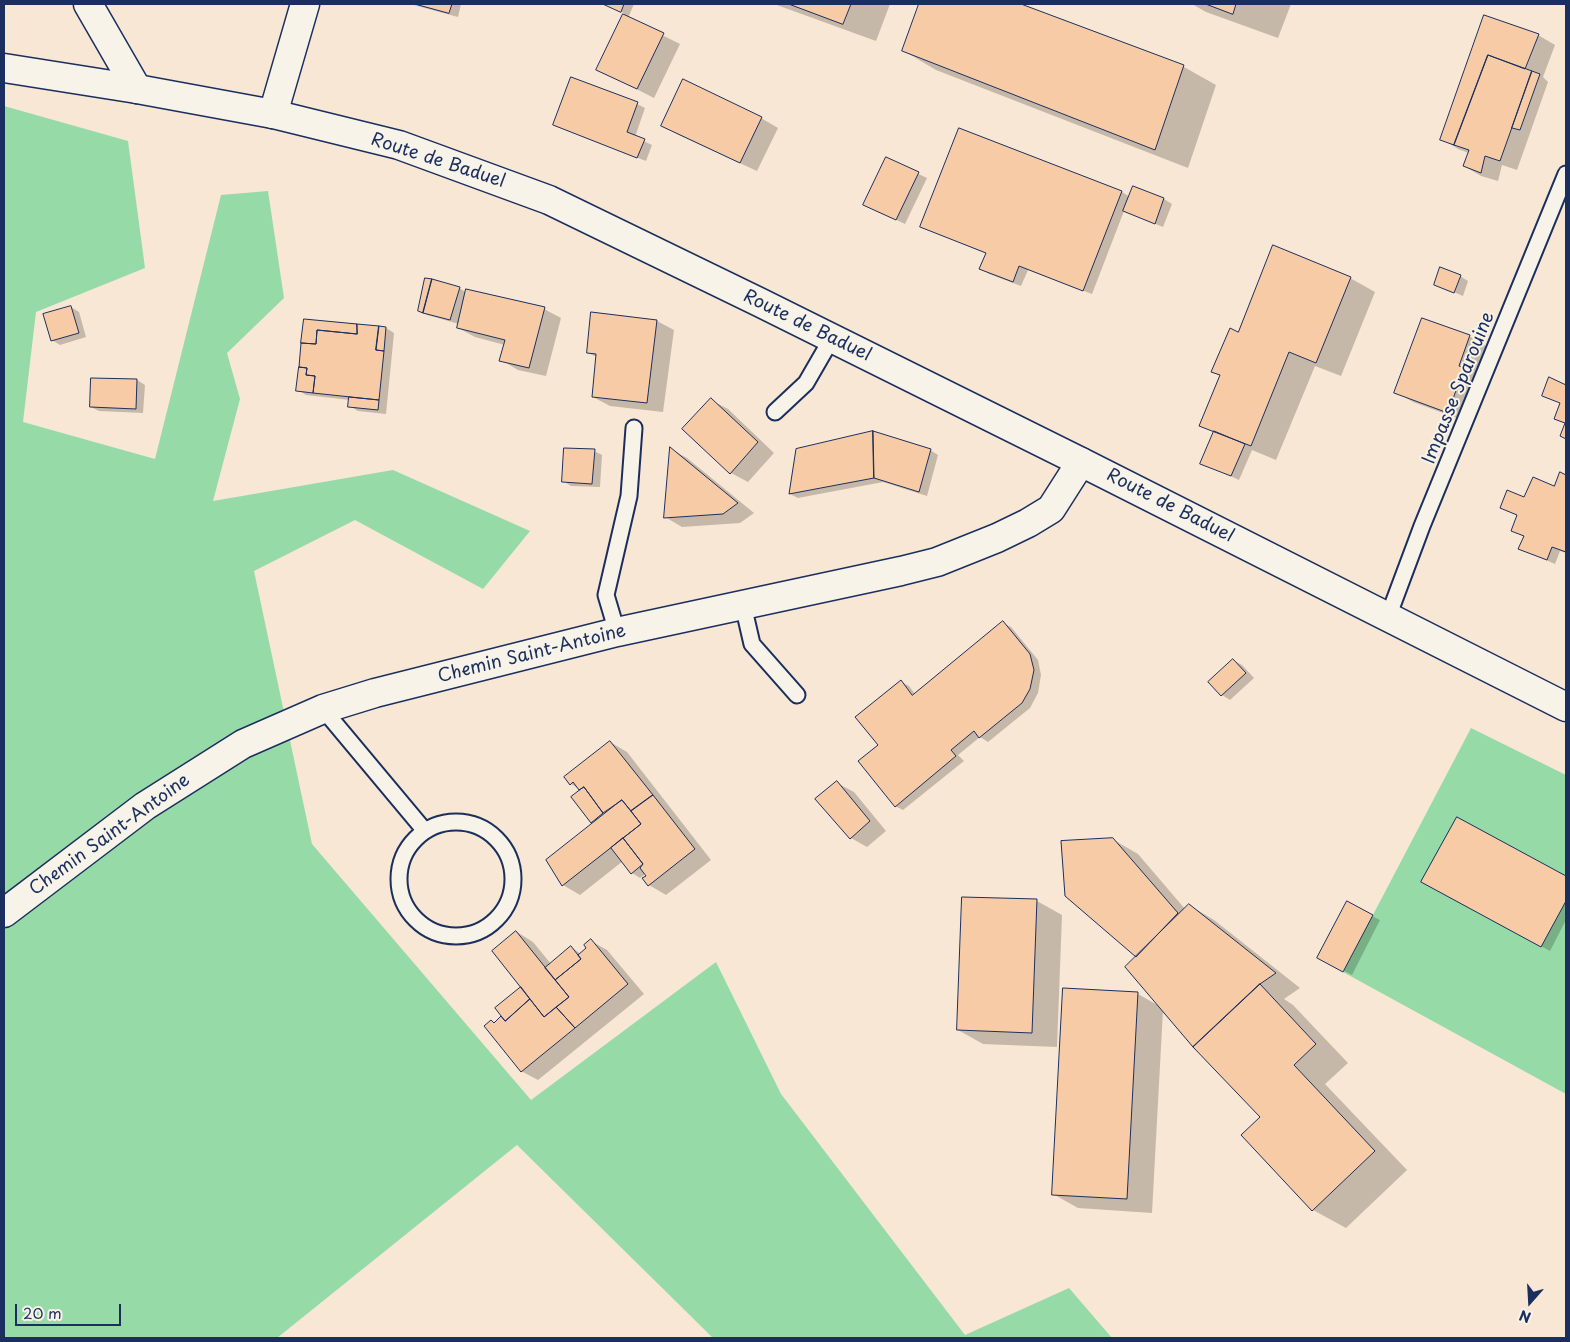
<!DOCTYPE html>
<html>
<head>
<meta charset="utf-8">
<style>
  body { margin:0 }
  #map { position:relative; width:1570px; height:1342px; overflow:hidden; background:#f7e7d4; font-family:"Playpen Sans",sans-serif }
  canvas { display:block }
  .frame { position:absolute; inset:0; border:5px solid #1b2f5e; pointer-events:none }
  .north { position:absolute; left:1505px; top:1277px; width:50px; height:50px; -webkit-text-stroke:4px #f7f3e8; paint-order:stroke; rotate:199deg; font-size:14px; font-weight:700; line-height:20px; text-align:center; color:#1b2f5e }
  .north::after { content:''; display:block; margin:auto; width:18px; height:22px; background:#1b2f5e; clip-path:polygon(50% 0,100% 100%,50% 72%,0 100%) }
  .scale { position:absolute; left:15px; top:1304px; width:106px; height:22px; box-sizing:border-box; border:2px solid #1b2f5e; border-top:0; padding-left:6px; font-size:15px; line-height:18px; white-space:nowrap; color:#1b2f5e; -webkit-text-stroke:4px #f7f3e8; paint-order:stroke }
</style>
</head>
<body>
<div id="map">
<canvas width="1570" height="1342"></canvas>
<div class="frame"></div>
<div class="north">N</div>
<div class="scale">20 m</div>
</div>
<script>
const context = document.querySelector('canvas').getContext('2d');
context.lineJoin = 'round';
function fill(path, color) { context.fillStyle = color; context.fill(path, 'evenodd'); }
function strokePath(path, color, width, dash) { context.strokeStyle = color; context.lineWidth = width; context.lineCap = dash ? 'butt' : 'round'; context.setLineDash(dash || []); context.stroke(path); }
function write(font, color, halo, rows, align = 'center') {
  context.font = font + ' "Playpen Sans",sans-serif'; context.lineWidth = 4; context.setLineDash([]); context.textBaseline = 'middle'; context.strokeStyle = halo; context.fillStyle = color; for (const [text, x, y, turn = 0] of rows) {
    context.save(); context.translate(x, y); context.rotate((+turn || 0) * Math.PI / 180); context.textAlign = isNaN(turn) ? turn : align; if (halo) context.strokeText(text, 0, 0); context.fillText(text, 0, 0); context.restore();
  }
}
fill(new Path2D(`
  M 4,106 L 128,141 L 145,268 L 36,312 L 23,422 L 155,459 L 221,195 L 268,191 L 284,298 L 227,353 L 240,399 L 213,501 L 393,470 L 530,531 L 483,589 L 355,520 L 254,571 L 312,844 L 531,1100 L 716,962 L 781,1094 L 965,1335 L 1069,1288 L 1112,1338 L 713,1338 L 517,1145 L 277,1338 L 4,1338 Z
  M 1471,728 L 1566,775 L 1566,1094 L 1343,972 Z`), '#96dba7');
fill(new Path2D(`
  M 410,4 L 461,4 L 458,17 Z
  M 605,4 L 634,4 L 628,18 L 680,44 L 654,98 L 597,69 L 624,13 Z
  M 774,4 L 890,4 L 876,41 Z
  M 920,4 L 1018,4 L 1184,67 L 1216,85 L 1188,168 L 936,70 L 904,51 Z
  M 1192,4 L 1291,4 L 1278,38 L 1206,12 Z
  M 1538,35 L 1555,45 L 1543,77 L 1548,82 L 1517,170 L 1502,165 L 1498,181 L 1481,176 L 1464,166 L 1469,153 L 1458,149 L 1442,139 Z
  M 637,104 L 645,108 L 635,137 L 652,145 L 646,161 L 563,129 L 555,125 Z
  M 761,118 L 778,128 L 757,171 L 679,135 L 663,125 Z
  M 959,130 L 1122,192 L 1130,197 L 1133,188 L 1164,199 L 1172,204 L 1163,227 L 1124,211 L 1092,294 L 1028,270 L 1021,286 L 989,274 L 981,269 L 987,254 L 922,227 Z
  M 887,159 L 927,178 L 905,224 L 873,209 Z
  M 1460,276 L 1468,281 L 1463,296 L 1435,284 Z
  M 1350,278 L 1375,292 L 1341,376 L 1315,366 L 1276,460 L 1252,450 L 1239,480 L 1202,463 L 1215,433 L 1201,425 L 1221,376 L 1213,371 Z
  M 459,288 L 467,293 L 544,309 L 561,318 L 546,376 L 518,370 L 501,360 L 505,345 L 475,337 L 458,328 L 459,324 L 427,315 L 419,311 Z
  M 71,307 L 79,312 L 86,337 L 60,345 L 52,340 Z
  M 592,313 L 657,321 L 674,330 L 663,412 L 610,406 L 593,397 L 597,357 L 588,353 Z
  M 305,320 L 386,328 L 394,333 L 386,414 L 358,411 L 350,406 L 350,400 L 306,395 L 298,390 Z
  M 1469,336 L 1486,346 L 1476,376 L 1465,421 L 1413,402 L 1396,392 Z
  M 1549,379 L 1566,386 L 1566,424 L 1555,419 L 1561,403 L 1543,395 Z
  M 137,380 L 145,385 L 143,413 L 99,411 L 91,407 Z
  M 711,400 L 728,409 L 774,453 L 748,482 L 731,473 Z
  M 671,449 L 687,458 L 754,513 L 740,523 L 682,527 L 665,517 Z
  M 797,450 L 930,450 L 938,455 L 927,496 L 883,482 L 798,498 L 790,494 Z
  M 594,451 L 602,455 L 600,487 L 571,486 L 563,481 Z
  M 1560,474 L 1566,476 L 1566,553 L 1560,551 L 1555,564 L 1520,549 L 1525,537 L 1513,531 L 1519,516 L 1502,508 L 1555,487 Z
  M 1003,623 L 1011,627 L 1038,660 L 1041,675 L 1038,693 L 1030,708 L 988,742 L 980,737 L 958,755 L 964,761 L 903,810 L 895,806 L 879,745 L 901,682 L 909,686 L 915,694 Z
  M 1233,660 L 1242,665 L 1254,678 L 1230,700 L 1222,695 L 1210,682 Z
  M 610,742 L 627,752 L 711,860 L 666,895 L 649,885 L 648,876 L 646,873 L 640,878 L 632,873 L 623,861 L 580,895 L 563,885 L 593,823 L 573,797 L 581,790 L 571,784 Z
  M 837,783 L 854,792 L 886,831 L 867,847 L 851,838 Z
  M 1457,819 L 1566,877 L 1566,920 L 1550,951 L 1431,887 Z
  M 1112,839 L 1138,854 L 1185,909 L 1189,905 L 1214,920 L 1300,988 L 1284,999 L 1293,1005 L 1348,1063 L 1325,1084 L 1407,1170 L 1346,1228 L 1313,1210 L 1262,1117 L 1163,1010 L 1152,1213 L 1078,1208 L 1053,1194 L 1064,989 L 1138,994 L 1159,1006 L 1138,957 Z
  M 1037,901 L 1062,915 L 1057,1047 L 983,1044 L 958,1030 Z
  M 1372,916 L 1380,920 L 1352,975 L 1325,961 Z
  M 517,932 L 533,942 L 551,964 L 571,947 L 581,954 L 587,948 L 591,941 L 607,950 L 644,994 L 538,1080 L 521,1071 L 495,1024 L 502,1018 L 507,1021 L 522,987 Z`), '#0003');
const building = new Path2D(`
  M 415,4 L 452,4 L 449,13 Z
  M 603,4 L 624,4 L 621,12 Z
  M 789,4 L 851,4 L 843,24 Z
  M 919,4 L 1021,4 L 1184,65 L 1155,150 L 902,51 Z
  M 1206,4 L 1236,4 L 1233,14 Z
  M 623,14 L 664,33 L 637,89 L 596,70 Z
  M 1484,15 L 1539,34 L 1525,69 L 1488,55 L 1454,145 L 1440,140 Z
  M 1488,55 L 1532,71 L 1500,161 L 1485,156 L 1481,173 L 1463,166 L 1469,150 L 1454,145 Z
  M 1532,71 L 1540,74 L 1520,130 L 1512,128 Z
  M 571,77 L 638,102 L 627,132 L 645,139 L 637,158 L 553,125 Z
  M 683,79 L 762,117 L 740,163 L 661,126 Z
  M 959,128 L 1122,191 L 1083,291 L 1019,266 L 1013,282 L 979,269 L 986,253 L 920,227 Z
  M 886,157 L 919,172 L 896,220 L 863,205 Z
  M 1133,186 L 1164,198 L 1155,224 L 1123,211 Z
  M 1273,245 L 1351,277 L 1316,363 L 1289,352 L 1251,446 L 1199,426 L 1220,375 L 1211,372 L 1230,328 L 1238,332 Z
  M 1440,267 L 1461,275 L 1454,293 L 1434,285 Z
  M 425,278 L 432,279 L 423,313 L 418,311 Z
  M 432,279 L 460,287 L 450,320 L 423,313 Z
  M 466,289 L 545,307 L 529,368 L 499,361 L 505,340 L 457,328 Z
  M 71,306 L 79,333 L 51,341 L 43,314 Z
  M 591,312 L 657,320 L 647,403 L 592,397 L 596,354 L 587,353 Z
  M 1422,318 L 1470,335 L 1459,366 L 1464,368 L 1448,413 L 1394,393 Z
  M 304,319 L 357,324 L 357,334 L 317,330 L 316,344 L 301,343 Z
  M 357,324 L 379,326 L 376,350 L 384,351 L 379,400 L 313,393 L 315,376 L 306,375 L 307,368 L 299,367 L 301,343 L 316,344 L 317,330 L 357,334 Z
  M 379,326 L 386,327 L 384,351 L 376,350 Z
  M 299,367 L 307,368 L 306,375 L 315,376 L 313,393 L 296,391 Z
  M 1549,377 L 1566,385 L 1566,439 L 1560,436 L 1565,423 L 1554,419 L 1560,403 L 1542,396 Z
  M 91,378 L 137,379 L 136,409 L 90,407 Z
  M 349,397 L 379,400 L 378,410 L 348,407 Z
  M 711,398 L 758,442 L 730,474 L 682,429 Z
  M 873,431 L 874,478 L 789,494 L 796,449 Z
  M 873,431 L 931,449 L 919,492 L 874,478 Z
  M 1214,431 L 1245,444 L 1231,476 L 1200,464 Z
  M 670,447 L 738,503 L 723,514 L 664,518 Z
  M 564,448 L 595,449 L 592,484 L 562,482 Z
  M 1560,472 L 1566,475 L 1566,552 L 1552,547 L 1547,560 L 1518,549 L 1524,536 L 1511,531 L 1517,515 L 1500,508 L 1507,490 L 1524,497 L 1533,477 L 1554,486 Z
  M 1003,621 L 1030,654 L 1034,670 L 1030,689 L 1022,703 L 979,738 L 974,731 L 951,750 L 956,756 L 895,807 L 858,761 L 878,745 L 855,717 L 901,680 L 912,695 Z
  M 1233,659 L 1246,673 L 1221,696 L 1208,682 Z
  M 610,741 L 653,795 L 631,811 L 622,800 L 603,813 L 584,787 L 579,790 L 573,782 L 570,785 L 564,777 Z
  M 837,781 L 870,821 L 850,839 L 815,799 Z
  M 584,787 L 603,813 L 591,823 L 571,797 Z
  M 653,795 L 695,849 L 648,886 L 642,878 L 646,876 L 640,868 L 643,864 L 623,838 L 641,824 L 631,811 Z
  M 622,800 L 641,824 L 562,886 L 546,860 Z
  M 1457,817 L 1566,876 L 1566,901 L 1541,947 L 1421,882 Z
  M 623,838 L 643,864 L 631,874 L 611,848 Z
  M 1113,838 L 1178,913 L 1136,957 L 1065,896 L 1061,841 Z
  M 962,897 L 1037,899 L 1032,1033 L 957,1030 Z
  M 1347,901 L 1373,915 L 1343,972 L 1317,958 Z
  M 1189,904 L 1276,973 L 1260,984 L 1193,1047 L 1125,967 Z
  M 516,931 L 569,997 L 544,1017 L 492,951 Z
  M 591,939 L 628,984 L 575,1028 L 556,1007 L 569,997 L 555,980 L 581,959 L 578,955 L 586,948 L 584,945 Z
  M 571,946 L 581,959 L 555,980 L 545,968 Z
  M 1260,984 L 1316,1044 L 1294,1065 L 1375,1151 L 1312,1211 L 1241,1135 L 1260,1117 L 1193,1047 Z
  M 521,987 L 530,999 L 505,1021 L 495,1008 Z
  M 1063,988 L 1138,992 L 1127,1199 L 1052,1195 Z
  M 530,999 L 544,1017 L 556,1007 L 575,1028 L 521,1072 L 484,1026 L 491,1020 L 494,1023 L 501,1016 L 505,1021 Z`);
fill(building, '#f8cba7');
strokePath(building, '#1b2f5e', 1);
const service = new Path2D(`
  M 775,412 L 806,383 L 832,338
  M 743,605 L 752,644 L 797,695
  M 1388,617 L 1422,526 L 1566,174
  M 617,632 L 606,595 L 629,496 L 634,428
  M 323,709 L 425,831
  M399 879a57 57 0 1 1 114 0a57 57 0 1 1-114 0Z`);
const minor = new Path2D(`
  M 88,4 L 137,89
  M 273,114 L 305,4
  M 4,913 L 145,806 L 243,744 L 323,709 L 375,693 L 617,632 L 901,571 L 937,562 L 997,538 L 1028,523 L 1051,509 L 1081,462`);
const secondary = new Path2D(`
  M 4,68 L 137,89 L 273,114 L 399,145 L 549,200 L 759,302 L 1081,462 L 1566,707`);
strokePath(service, '#1b2f5e', 19);
strokePath(minor, '#1b2f5e', 31);
strokePath(secondary, '#1b2f5e', 31);
strokePath(service, '#f7f3e8', 15);
strokePath(minor, '#f7f3e8', 28);
strokePath(secondary, '#f7f3e8', 28);
write('18px', '#1b2f5e', '#f7f3e8', [
  ["Route de Baduel",438,161,18],
  ["Route de Baduel",807,326,26],
  ["Impasse Sparouine",1459,388,-68],
  ["Route de Baduel",1170,506,27],
  ["Chemin Saint-Antoine",532,654,-14],
  ["Chemin Saint-Antoine",110,835,-36]
]);
</script>
</body>
</html>
